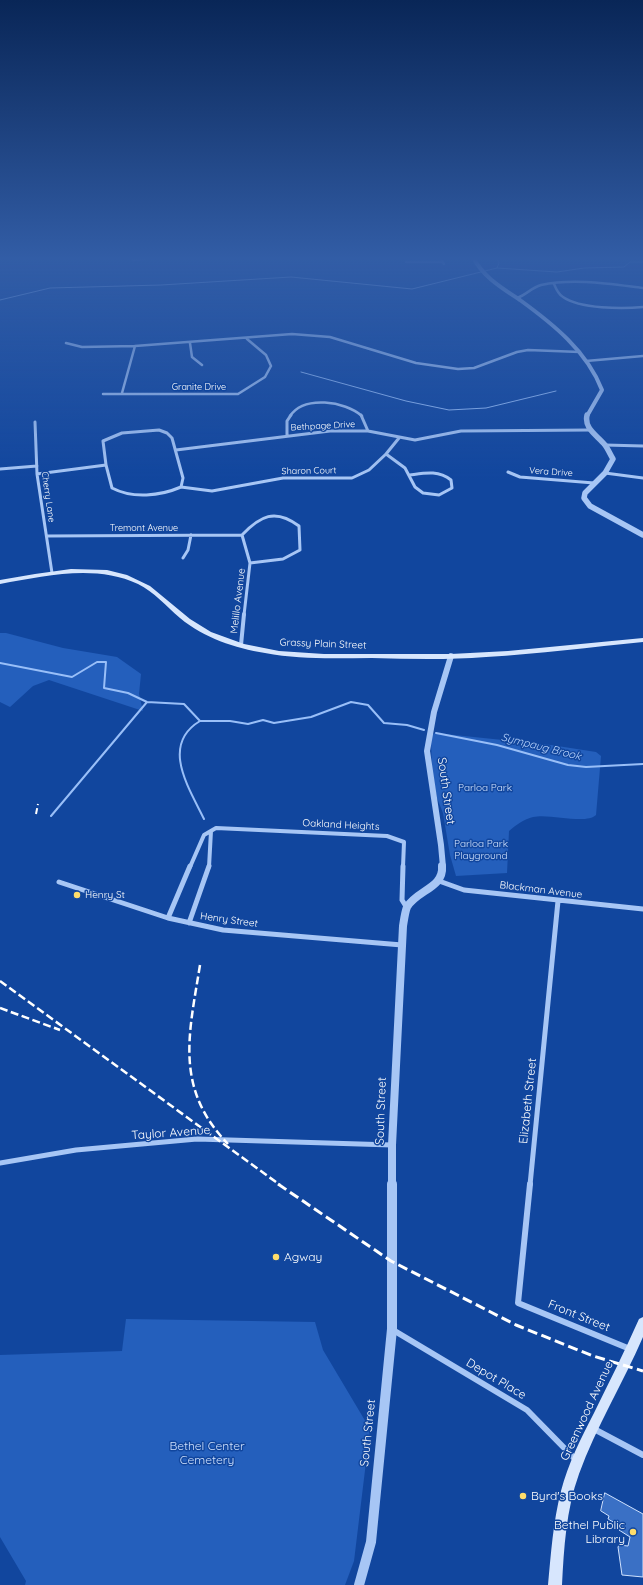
<!DOCTYPE html>
<html>
<head>
<meta charset="utf-8">
<style>
  body { margin:0 }
  canvas { display:block; background:#11469e }
</style>
</head>
<body>
<canvas width="643" height="1585"></canvas>
<script>
const context = document.querySelector('canvas').getContext('2d');
context.lineJoin = 'round';
function fill(path, color) { context.fillStyle = color; context.fill(path, 'evenodd'); }
function strokePath(path, color, width, dash) { context.strokeStyle = color; context.lineWidth = width; context.lineCap = dash ? 'butt' : 'round'; context.setLineDash(dash || []); context.stroke(path); }
function write(font, color, halo, rows, align = 'center') {
  context.font = font + ' Quicksand,sans-serif'; context.lineWidth = 3; context.setLineDash([]); context.textBaseline = 'middle'; context.strokeStyle = halo; context.fillStyle = color; for (const [text, x, y, turn = 0] of rows) {
    context.save(); context.translate(x, y); context.rotate((+turn || 0) * Math.PI / 180); context.textAlign = isNaN(turn) ? turn : align; if (halo) context.strokeText(text, 0, 0); context.fillText(text, 0, 0); context.restore();
  }
}
fill(new Path2D(`
  M 0,633 L 6,633 L 63,648 L 117,657 L 141,674 L 139,694 L 143,711 L 49,680 L 33,686 L 10,707 L 0,702 Z
  M 435,733 L 551,745 L 596,752 L 601,756 L 596,815 C 585,825 550,813 533,817 C 524,819 516,825 509,831 L 507,873 L 456,876 L 450,855 L 443,813 L 437,798 L 432,770 L 431,739 L 432,735 Z
  M 126,1319 L 315,1322 L 323,1350 L 370,1429 L 354,1561 L 345,1585 L 25,1585 L 26,1581 L 0,1537 L 0,1355 L 122,1351 Z`), '#245fbc');
strokePath(new Path2D(`
  M 496,257 L 499,263 L 497,268
  M 0,300 L 50,288 L 161,285 L 291,277 L 412,289 L 497,268 L 557,272 L 584,268 L 624,267 L 630,262 L 643,262
  M 301,372 L 406,401 L 449,410 L 486,408 L 556,391`), '#99bff8', 1);
strokePath(new Path2D(`
  M 0,663 L 72,677 L 97,662 L 106,662 L 104,688 L 128,693 L 147,702 L 184,704 L 200,721 L 230,721 L 248,724 L 263,720 L 274,723 L 311,717 L 351,702 L 368,705 L 384,723 L 407,725 L 424,730
  M 200,721 C 160,745 189,788 204,819
  M 436,733 L 497,745 L 568,765 L 586,767 L 643,764
  M 51,816 L 147,702`), '#99bff8', 2);
const building = new Path2D(`
  M 605,1493 L 643,1514 L 643,1577 L 622,1575 L 618,1547 L 619,1545 L 628,1546 L 630,1537 L 619,1530 L 620,1526 L 608,1519 L 609,1516 L 601,1511 Z`);
fill(building, '#3a70c5');
strokePath(building, '#d0e2fe', 1);
strokePath(new Path2D(`
  M 440,257 L 444,264
  M 133,260 L 163,257
  M 406,262 L 442,262
  M 554,284 C 556,289 558,294 563,297 C 580,309 623,309 643,307
  M 517,298 C 526,295 531,288 541,285 C 574,278 610,284 643,288
  M 66,343 L 82,347 L 135,346 L 292,334 L 330,337 L 416,363 L 458,369 L 474,368 L 517,352 L 528,350 L 580,352
  M 190,343 L 192,357 L 202,365
  M 586,361 L 643,356
  M 122,393 L 135,346
  M 103,394 L 238,394 L 265,377 L 271,366 L 266,355 L 247,339
  M 290,416 C 304,395 345,401 362,416`), '#a7c6f5', 2.5);
strokePath(new Path2D(`
  M 361,415 L 368,431
  M 35,422 L 37,474 L 52,573
  M 159,430 L 167,433 L 172,438 L 183,478 L 181,487 C 160,496 133,499 112,488 L 106,465 L 103,441 L 122,433 Z
  M 287,435 L 287,421 L 291,415
  M 605,445 L 643,446
  M 176,450 L 330,431 L 368,431 L 415,440 L 461,431 L 590,430
  M 386,454 L 405,468 L 415,487 L 423,493 L 439,495 L 452,488 L 451,480 C 438,470 425,473 410,475
  M 0,469 L 37,466
  M 508,472 L 520,477 L 594,483
  M 605,473 L 643,478
  M 37,474 L 106,465
  M 181,487 L 212,491 L 283,478 L 352,478 L 369,470 L 386,454 L 399,438
  M 242,535 C 260,516 275,508 299,526 L 300,550 L 283,559 L 250,563
  M 242,535 L 250,563 L 244,615
  M 47,536 L 242,535
  M 183,558 L 188,550 L 191,535`), '#a7c6f5', 3);
strokePath(new Path2D(`
  M 241,645 L 244,614
  M 190,867 L 204,835 L 216,828 L 387,836 L 404,842 L 403,867
  M 209,867 L 211,831`), '#a7c6f5', 4);
strokePath(new Path2D(`
  M 403,866 L 402,900 L 407,908
  M 439,881 L 464,890 L 643,909
  M 59,882 L 168,918 L 223,930 L 402,945
  M 168,918 L 190,866
  M 189,923 L 209,866
  M 0,1163 L 76,1150 L 197,1139 L 392,1145
  M 530,1185 L 558,901`), '#a7c6f5', 5);
strokePath(new Path2D(`
  M 530,1184 L 518,1303 L 630,1349
  M 393,1330 L 527,1410 L 575,1459
  M 594,1429 L 643,1455`), '#a7c6f5', 6);
strokePath(new Path2D(`
  M 473,257 C 483,277 502,288 520,300 C 553,324 587,351 602,390 L 587,416`), '#a7c6f5', 4);
strokePath(new Path2D(`
  M 587,415 C 584,429 597,435 605,445 C 608,449 610,454 613,459 L 605,473 L 585,493 L 584,498 L 590,506 L 643,535`), '#a7c6f5', 5.5);
strokePath(new Path2D(`
  M 443,867 L 441,845 L 427,751 L 434,712 L 451,656`), '#a7c6f5', 6);
strokePath(new Path2D(`
  M 392,1185 L 392,1145 L 403,926 C 404,920 405,912 407,907 C 417,890 444,888 442,866`), '#a7c6f5', 8);
strokePath(new Path2D(`
  M 359,1585 L 371,1542 L 392,1329 L 392,1184`), '#a7c6f5', 10);
fill(new Path2D(`
  M 71,569 L 107,570 L 127,575 L 150,586 L 190,619 L 211,632 L 244,644 L 279,651 L 324,654 L 451,654 L 508,651 L 643,638 L 643,642 C 591,647 539,654 486,657 C 448,660 410,659 372,658 C 337,658 301,660 265,653 C 235,648 204,638 180,618 C 166,606 154,592 138,584 C 95,564 45,576 0,584 L 0,580 L 35,574 Z
  M 643,1317 L 643,1337 C 623,1383 596,1427 579,1474 C 566,1510 564,1548 562,1585 L 548,1585 C 551,1554 553,1522 561,1491 C 568,1464 581,1438 594,1413 C 609,1382 625,1351 639,1319 Z`), '#d7e6fd');
strokePath(new Path2D(`
  M 36,814 L 38,804`), '#fff', 2, [6, 3]);
strokePath(new Path2D(`
  M 200,965 C 189,1034 174,1088 228,1144
  M 0,981 L 280,1185
  M 0,1008 L 60,1030`), '#fff', 2.5, [8, 3.5]);
strokePath(new Path2D(`
  M 278,1184 L 391,1261 L 516,1325 L 593,1356 L 643,1371`), '#fff', 3, [10, 4.5]);
const sky = context.createLinearGradient(0, 0, 0, 479);
sky.addColorStop(0, '#092657');
sky.addColorStop(0.54, '#325da6');
sky.addColorStop(1, '#325da600');
context.fillStyle = sky;
context.fillRect(0, 0, 643, 479);
for (const [x, y, r, color] of [
  [77,895,4,"#ffdd6b"],
  [276,1257,4,"#ffdd6b"],
  [523,1496,4,"#ffdd6b"],
  [633,1532,4,"#ffdd6b"]
]) { const dot = new Path2D(); dot.arc(x, y, r, 0, 2 * Math.PI); context.fillStyle = color; context.fill(dot); strokePath(dot, '#11469e', 1.5); }
write('9px', '#fff', '#11469e', [
  ["Granite Drive",199,387],
  ["Bethpage Drive",323,426,-3],
  ["Sharon Court",309,471,-1],
  ["Vera Drive",551,472,4],
  ["Cherry Lane",48,497,82],
  ["Tremont Avenue",144,528]
]);
write('10px', '#fff', '#11469e', [
  ["Melillo Avenue",238,601,-83],
  ["Grassy Plain Street",323,644,2],
  ["Oakland Heights",341,825,3],
  ["Blackman Avenue",541,890,7],
  ["Henry Street",229,920,8]
]);
write('10px', '#d0e2fe', '#11469e', [
  ["Parloa Park",485,788],
  ["Parloa Park",481,844],
  ["Playground",481,856]
]);
write('10px', '#fff', '#11469e', [
  ["Henry St",85,895]
], 'left');
write('italic 11px', '#b4d0fb', '#11469e', [
  ["Sympaug Brook",541,747,14]
]);
write('12px', '#fff', '#11469e', [
  ["South Street",446,791,82],
  ["Elizabeth Street",528,1101,-84],
  ["South Street",381,1111,-88],
  ["Taylor Avenue",171,1133,-4],
  ["Front Street",579,1316,22],
  ["Depot Place",496,1379,31],
  ["Greenwood Avenue",587,1411,-65],
  ["South Street",368,1433,-84]
]);
write('12px', '#fff', '#11469e', [
  ["Agway",284,1257],
  ["Byrd's Books",531,1496],
  ["Bethel Public",625,1525,"right"],
  ["Library",625,1539,"right"]
], 'left');
write('12px', '#d0e2fe', '#11469e', [
  ["Bethel Center",207,1446],
  ["Cemetery",207,1460]
]);
</script>
</body>
</html>
